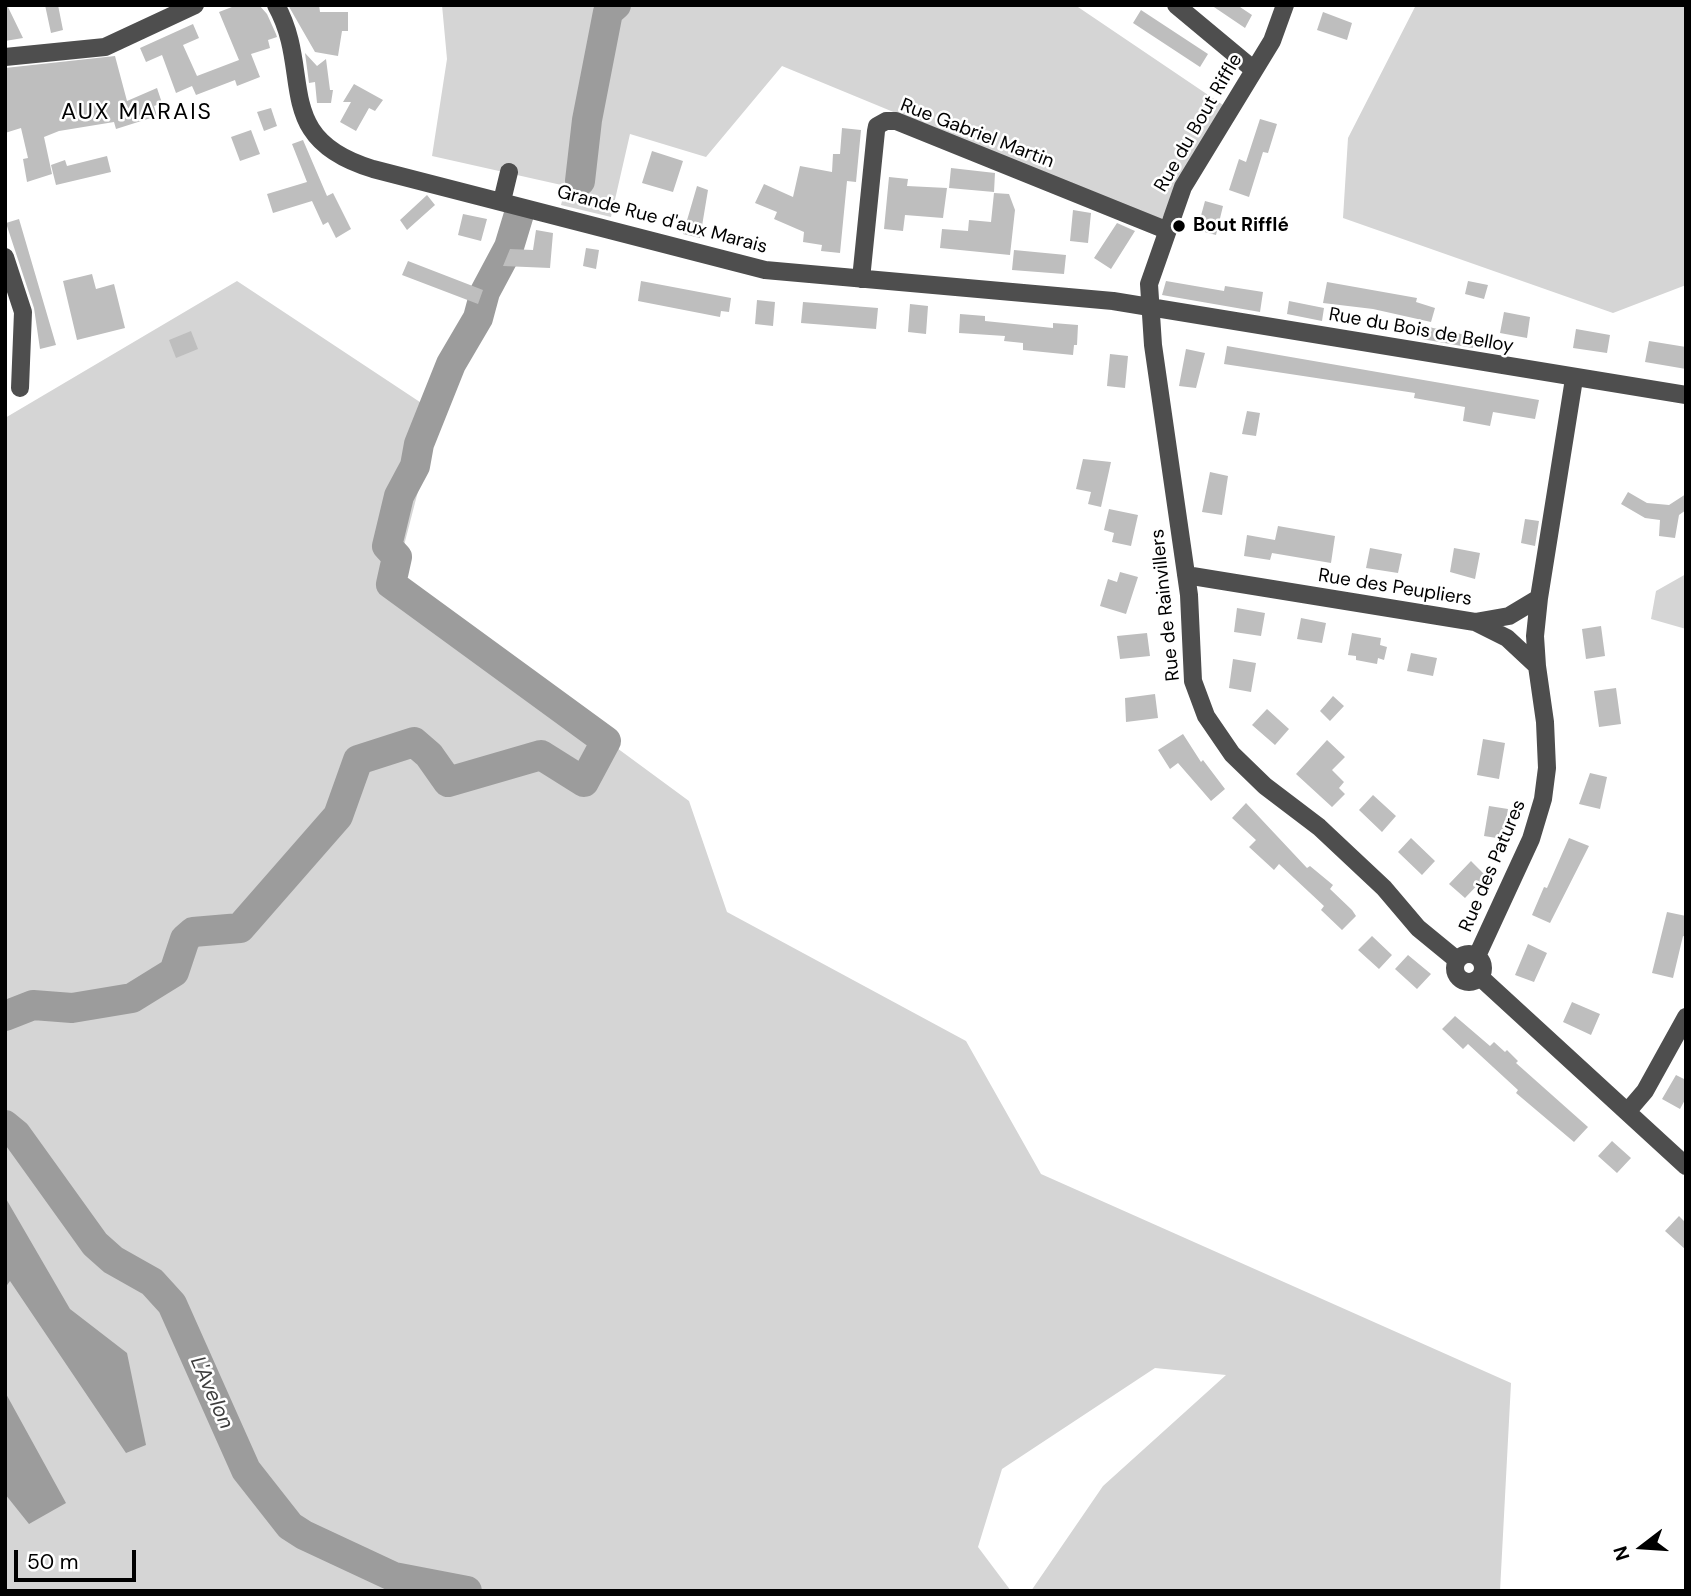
<!DOCTYPE html>
<html>
<head>
<meta charset="utf-8">
<style>
  body { margin:0 }
  #map { position:relative; width:1691px; height:1596px; overflow:hidden; background:#fff; font-family:"DM Sans",sans-serif }
  canvas { display:block }
  .frame { position:absolute; inset:0; border:7px solid #000; pointer-events:none }
  .north { position:absolute; left:1607px; top:1512px; width:70px; height:70px; -webkit-text-stroke:5px #fff; paint-order:stroke; rotate:253deg; font-size:19px; font-weight:700; line-height:28px; text-align:center; color:#000 }
  .north::after { content:''; display:block; margin:auto; width:24px; height:32px; background:#000; clip-path:polygon(50% 0,100% 100%,50% 72%,0 100%) }
  .scale { position:absolute; left:14px; top:1550px; width:122px; height:32px; box-sizing:border-box; border:4px solid #000; border-top:0; padding-left:9px; font-size:21px; line-height:24px; white-space:nowrap; color:#000; -webkit-text-stroke:5px #fff; paint-order:stroke }
</style>
</head>
<body>
<div id="map">
<canvas width="1691" height="1596"></canvas>
<div class="frame"></div>
<div class="north">N</div>
<div class="scale">50 m</div>
</div>
<script>
const context = document.querySelector('canvas').getContext('2d');
context.lineJoin = 'round';
function fill(path, color) { context.fillStyle = color; context.fill(path, 'evenodd'); }
function strokePath(path, color, width, dash) { context.strokeStyle = color; context.lineWidth = width; context.lineCap = dash ? 'butt' : 'round'; context.setLineDash(dash || []); context.stroke(path); }
function write(font, color, halo, rows, align = 'center') {
  context.font = font + ' "DM Sans",sans-serif'; context.lineWidth = 5; context.setLineDash([]); context.textBaseline = 'middle'; context.strokeStyle = halo; context.fillStyle = color; for (const [text, x, y, turn = 0] of rows) {
    context.save(); context.translate(x, y); context.rotate((+turn || 0) * Math.PI / 180); context.textAlign = isNaN(turn) ? turn : align; if (halo) context.strokeText(text, 0, 0); context.fillText(text, 0, 0); context.restore();
  }
}
fill(new Path2D(`
  M 442,5 L 1075,5 L 1223,105 L 1160,222 L 782,66 L 706,157 L 630,134 L 611,217 L 561,205 L 566,186 L 432,156 L 447,59 Z
  M 1416,5 L 1686,5 L 1686,285 L 1613,313 L 1343,218 L 1348,138 Z
  M 237,281 L 438,414 L 394,584 L 689,801 L 727,912 L 966,1041 L 1041,1174 L 1511,1383 L 1500,1591 L 1031,1591 L 1103,1486 L 1226,1375 L 1155,1368 L 1002,1469 L 978,1547 L 1011,1591 L 5,1591 L 5,418 Z
  M 1686,574 L 1686,629 L 1651,619 L 1656,591 Z`), '#d5d5d5');
fill(new Path2D(`
  M 5,1197 L 70,1309 L 127,1353 L 146,1445 L 126,1453 L 10,1281 L 5,1288 Z
  M 5,1392 L 66,1503 L 29,1524 L 5,1494 Z`), '#9c9c9c');
strokePath(new Path2D(`
  M 580,181 L 587,120 L 608,12 L 616,5
  M 5,1016 L 33,1005 L 72,1008 L 132,998 L 174,972 L 185,939 L 193,932 L 240,928 L 338,816 L 358,760 L 414,742 L 429,755 L 448,782 L 541,755 L 584,782 L 606,741 L 391,584 L 397,557 L 387,546 L 399,496 L 415,466 L 419,444 L 451,364 L 478,318 L 485,292 L 509,247 L 519,214
  M 5,1125 L 16,1134 L 95,1244 L 113,1260 L 152,1282 L 172,1304 L 246,1470 L 290,1526 L 304,1535 L 394,1577 L 467,1591`), '#9c9c9c', 30);
fill(new Path2D(`
  M 5,5 L 7,5 L 23,38 L 5,41 Z
  M 45,5 L 58,5 L 63,30 L 51,33 Z
  M 237,5 L 259,5 L 267,14 L 276,34 L 277,37 L 268,40 L 270,48 L 251,54 L 260,77 L 237,86 L 235,80 L 196,95 L 192,86 L 176,93 L 162,55 L 146,62 L 140,48 L 193,24 L 199,38 L 183,45 L 197,76 L 239,60 L 219,12 Z
  M 288,5 L 319,5 L 320,12 L 348,12 L 348,31 L 342,31 L 338,56 L 315,52 Z
  M 1211,5 L 1237,5 L 1252,15 L 1245,28 Z
  M 1141,10 L 1208,54 L 1200,67 L 1133,23 Z
  M 1323,12 L 1352,23 L 1347,40 L 1317,30 Z
  M 305,53 L 317,66 L 326,59 L 330,90 L 333,90 L 331,103 L 317,103 L 315,82 L 309,83 Z
  M 115,56 L 127,101 L 157,88 L 162,103 L 154,106 L 157,116 L 116,129 L 114,122 L 59,131 L 44,137 L 52,174 L 27,182 L 23,159 L 28,158 L 21,128 L 5,133 L 5,68 Z
  M 354,84 L 383,100 L 375,111 L 369,108 L 356,131 L 340,122 L 351,102 L 343,102 Z
  M 271,108 L 277,126 L 264,131 L 257,112 Z
  M 1260,119 L 1277,124 L 1268,153 L 1263,152 L 1249,197 L 1229,190 L 1239,159 L 1246,162 Z
  M 842,128 L 861,130 L 856,182 L 847,181 L 840,253 L 821,251 L 822,245 L 803,242 L 804,232 L 774,219 L 777,212 L 755,203 L 764,184 L 793,197 L 800,166 L 832,172 L 833,154 L 840,154 Z
  M 251,130 L 260,154 L 240,161 L 231,137 Z
  M 303,140 L 327,196 L 333,193 L 351,229 L 336,238 L 328,222 L 323,225 L 312,201 L 273,213 L 267,194 L 307,182 L 292,144 Z
  M 652,151 L 683,161 L 673,192 L 642,183 Z
  M 107,156 L 111,172 L 56,185 L 51,165 L 65,160 L 67,166 Z
  M 951,168 L 995,173 L 994,192 L 949,188 Z
  M 889,177 L 908,179 L 907,186 L 947,188 L 943,218 L 905,215 L 903,231 L 884,229 Z
  M 697,186 L 708,190 L 700,238 L 683,234 Z
  M 994,193 L 1009,194 L 1015,210 L 1010,255 L 940,248 L 942,229 L 968,231 L 969,220 L 991,222 Z
  M 427,195 L 435,205 L 407,230 L 400,220 Z
  M 1205,201 L 1223,206 L 1216,235 L 1197,230 Z
  M 1073,210 L 1091,213 L 1088,243 L 1070,241 Z
  M 463,214 L 487,219 L 481,241 L 458,235 Z
  M 19,219 L 56,345 L 40,349 L 34,308 L 6,223 Z
  M 1117,223 L 1135,231 L 1111,269 L 1094,258 Z
  M 536,230 L 553,233 L 550,268 L 503,266 L 510,249 L 533,250 Z
  M 586,248 L 599,250 L 596,269 L 583,266 Z
  M 1014,250 L 1066,255 L 1064,274 L 1012,270 Z
  M 408,261 L 483,290 L 478,304 L 402,275 Z
  M 92,274 L 96,289 L 114,284 L 125,328 L 77,340 L 63,281 Z
  M 641,281 L 731,298 L 729,312 L 721,311 L 720,317 L 638,301 Z
  M 1166,281 L 1224,291 L 1225,286 L 1263,292 L 1260,312 L 1162,295 Z
  M 1468,281 L 1488,285 L 1484,299 L 1465,294 Z
  M 1327,282 L 1417,298 L 1416,302 L 1435,308 L 1431,322 L 1373,309 L 1323,303 Z
  M 757,300 L 775,302 L 773,326 L 755,324 Z
  M 1289,301 L 1324,308 L 1322,321 L 1287,314 Z
  M 803,302 L 878,308 L 876,329 L 801,323 Z
  M 910,304 L 928,306 L 926,334 L 908,332 Z
  M 1504,312 L 1530,317 L 1527,338 L 1500,333 Z
  M 960,314 L 985,316 L 985,321 L 1053,328 L 1053,323 L 1078,325 L 1077,345 L 1074,345 L 1073,355 L 1023,350 L 1023,343 L 1004,341 L 1005,336 L 959,333 Z
  M 1424,326 L 1475,337 L 1473,348 L 1422,339 Z
  M 1576,329 L 1610,335 L 1607,353 L 1573,348 Z
  M 191,331 L 198,349 L 176,358 L 169,340 Z
  M 1649,341 L 1686,347 L 1686,369 L 1645,362 Z
  M 1227,346 L 1539,400 L 1535,419 L 1493,412 L 1490,426 L 1463,421 L 1465,407 L 1414,398 L 1415,393 L 1224,364 Z
  M 1186,349 L 1205,353 L 1196,388 L 1179,386 Z
  M 1110,354 L 1128,356 L 1125,388 L 1107,386 Z
  M 1247,411 L 1260,413 L 1256,436 L 1242,434 Z
  M 1083,459 L 1111,462 L 1101,507 L 1088,504 L 1091,492 L 1076,489 Z
  M 1210,472 L 1228,476 L 1222,515 L 1202,512 Z
  M 1628,492 L 1647,503 L 1669,505 L 1686,494 L 1686,510 L 1679,515 L 1675,538 L 1659,536 L 1660,520 L 1645,518 L 1621,504 Z
  M 1109,509 L 1138,515 L 1131,546 L 1112,542 L 1114,533 L 1104,530 Z
  M 1525,519 L 1539,521 L 1535,546 L 1521,543 Z
  M 1278,526 L 1335,536 L 1331,563 L 1272,553 L 1270,560 L 1244,556 L 1247,535 L 1275,540 Z
  M 1370,548 L 1402,554 L 1398,573 L 1366,568 Z
  M 1454,548 L 1480,553 L 1475,579 L 1450,572 Z
  M 1120,572 L 1138,577 L 1126,614 L 1100,606 L 1108,579 L 1117,582 Z
  M 1237,608 L 1265,613 L 1261,636 L 1234,632 Z
  M 1301,618 L 1326,623 L 1322,643 L 1297,639 Z
  M 1601,626 L 1605,656 L 1586,659 L 1582,629 Z
  M 1147,633 L 1150,656 L 1120,659 L 1117,636 Z
  M 1352,633 L 1381,638 L 1380,645 L 1387,647 L 1384,660 L 1378,658 L 1377,664 L 1356,660 L 1356,656 L 1348,655 Z
  M 1411,653 L 1437,658 L 1433,676 L 1407,671 Z
  M 1233,659 L 1256,663 L 1251,692 L 1229,688 Z
  M 1616,688 L 1621,724 L 1599,727 L 1594,691 Z
  M 1155,694 L 1158,718 L 1126,722 L 1125,698 Z
  M 1333,696 L 1344,706 L 1330,721 L 1320,711 Z
  M 1267,709 L 1289,729 L 1275,745 L 1252,725 Z
  M 1183,734 L 1201,762 L 1203,760 L 1225,789 L 1211,801 L 1178,763 L 1170,769 L 1158,750 Z
  M 1483,739 L 1505,743 L 1499,779 L 1477,775 Z
  M 1327,740 L 1345,757 L 1332,770 L 1344,782 L 1339,788 L 1345,794 L 1332,807 L 1296,774 Z
  M 1590,773 L 1607,777 L 1600,809 L 1579,804 Z
  M 1373,795 L 1396,816 L 1382,832 L 1359,810 Z
  M 1246,803 L 1307,868 L 1310,866 L 1333,885 L 1330,889 L 1352,910 L 1356,916 L 1342,930 L 1321,910 L 1324,906 L 1279,864 L 1274,870 L 1249,847 L 1256,840 L 1232,818 Z
  M 1489,806 L 1508,809 L 1503,839 L 1484,836 Z
  M 1411,838 L 1435,861 L 1422,875 L 1398,852 Z
  M 1569,838 L 1589,846 L 1550,923 L 1532,915 L 1544,887 L 1547,888 Z
  M 1471,861 L 1486,876 L 1465,898 L 1449,884 Z
  M 1667,912 L 1686,916 L 1686,937 L 1683,936 L 1673,978 L 1652,973 Z
  M 1372,936 L 1392,955 L 1379,969 L 1358,950 Z
  M 1528,944 L 1547,953 L 1534,982 L 1515,975 Z
  M 1408,955 L 1431,974 L 1417,989 L 1395,969 Z
  M 1572,1002 L 1600,1014 L 1591,1035 L 1563,1022 Z
  M 1455,1016 L 1490,1046 L 1494,1042 L 1505,1052 L 1507,1050 L 1518,1061 L 1516,1063 L 1588,1127 L 1574,1142 L 1516,1093 L 1518,1090 L 1468,1044 L 1463,1049 L 1442,1029 Z
  M 1676,1075 L 1686,1080 L 1686,1098 L 1680,1109 L 1662,1099 Z
  M 1612,1141 L 1631,1158 L 1617,1173 L 1598,1156 Z
  M 1679,1216 L 1686,1223 L 1686,1250 L 1665,1231 Z`), '#bebebe');
strokePath(new Path2D(`
  M 276,5 C 314,73 270,138 373,169 L 765,270 L 1113,301 L 1686,395
  M 1176,5 L 1254,70
  M 1285,5 L 1272,41 L 1183,187 L 1149,284 L 1153,345 L 1189,595 L 1193,681 L 1206,716 L 1232,754 L 1265,786 L 1319,827 L 1384,888 L 1418,928 L 1457,960
  M 5,57 L 105,47 L 195,5
  M 502,201 L 509,172
  M 5,257 L 23,312 L 20,388
  M 861,279 L 876,131 L 877,126 L 886,121 L 896,121 L 1166,230
  M 1186,575 L 1475,622 L 1509,616 L 1539,598 L 1574,379
  M 1475,622 L 1507,638 L 1537,666 L 1545,722 L 1547,768 L 1543,799 L 1531,839 L 1477,956
  M 1537,666 L 1535,636 L 1539,598
  M1455 968a14 14 0 1 1 28 0a14 14 0 1 1-28 0Z
  M 1480,977 L 1686,1166
  M 1627,1112 L 1645,1091 L 1686,1017`), '#4e4e4e', 18);
for (const [x, y, r, color] of [
  [1179,226,7,"#000"]
]) { const dot = new Path2D(); dot.arc(x, y, r, 0, 2 * Math.PI); context.fillStyle = color; context.fill(dot); strokePath(dot, '#fff', 2.5); }
write('19px', '#000', '#fff', [
  ["Rue du Bout Riffle",1199,123,-60],
  ["Rue Gabriel Martin",977,134,21],
  ["Grande Rue d'aux Marais",662,220,15],
  ["Rue du Bois de Belloy",1421,331,10],
  ["Rue des Peupliers",1395,588,9],
  ["Rue de Rainvillers",1166,605,-96],
  ["Rue des Patures",1493,866,-67]
]);
write('bold 19px', '#000', '#fff', [
  ["Bout Rifflé",1193,226]
], 'left');
write('italic 21px', '#3d3d3d', '#fff', [
  ["L'Avelon",211,1393,66]
]);
context.letterSpacing = '2px';
write('23px', '#000', '#fff', [
  ["AUX MARAIS",137,113]
]);
context.letterSpacing = '0px';
</script>
</body>
</html>
